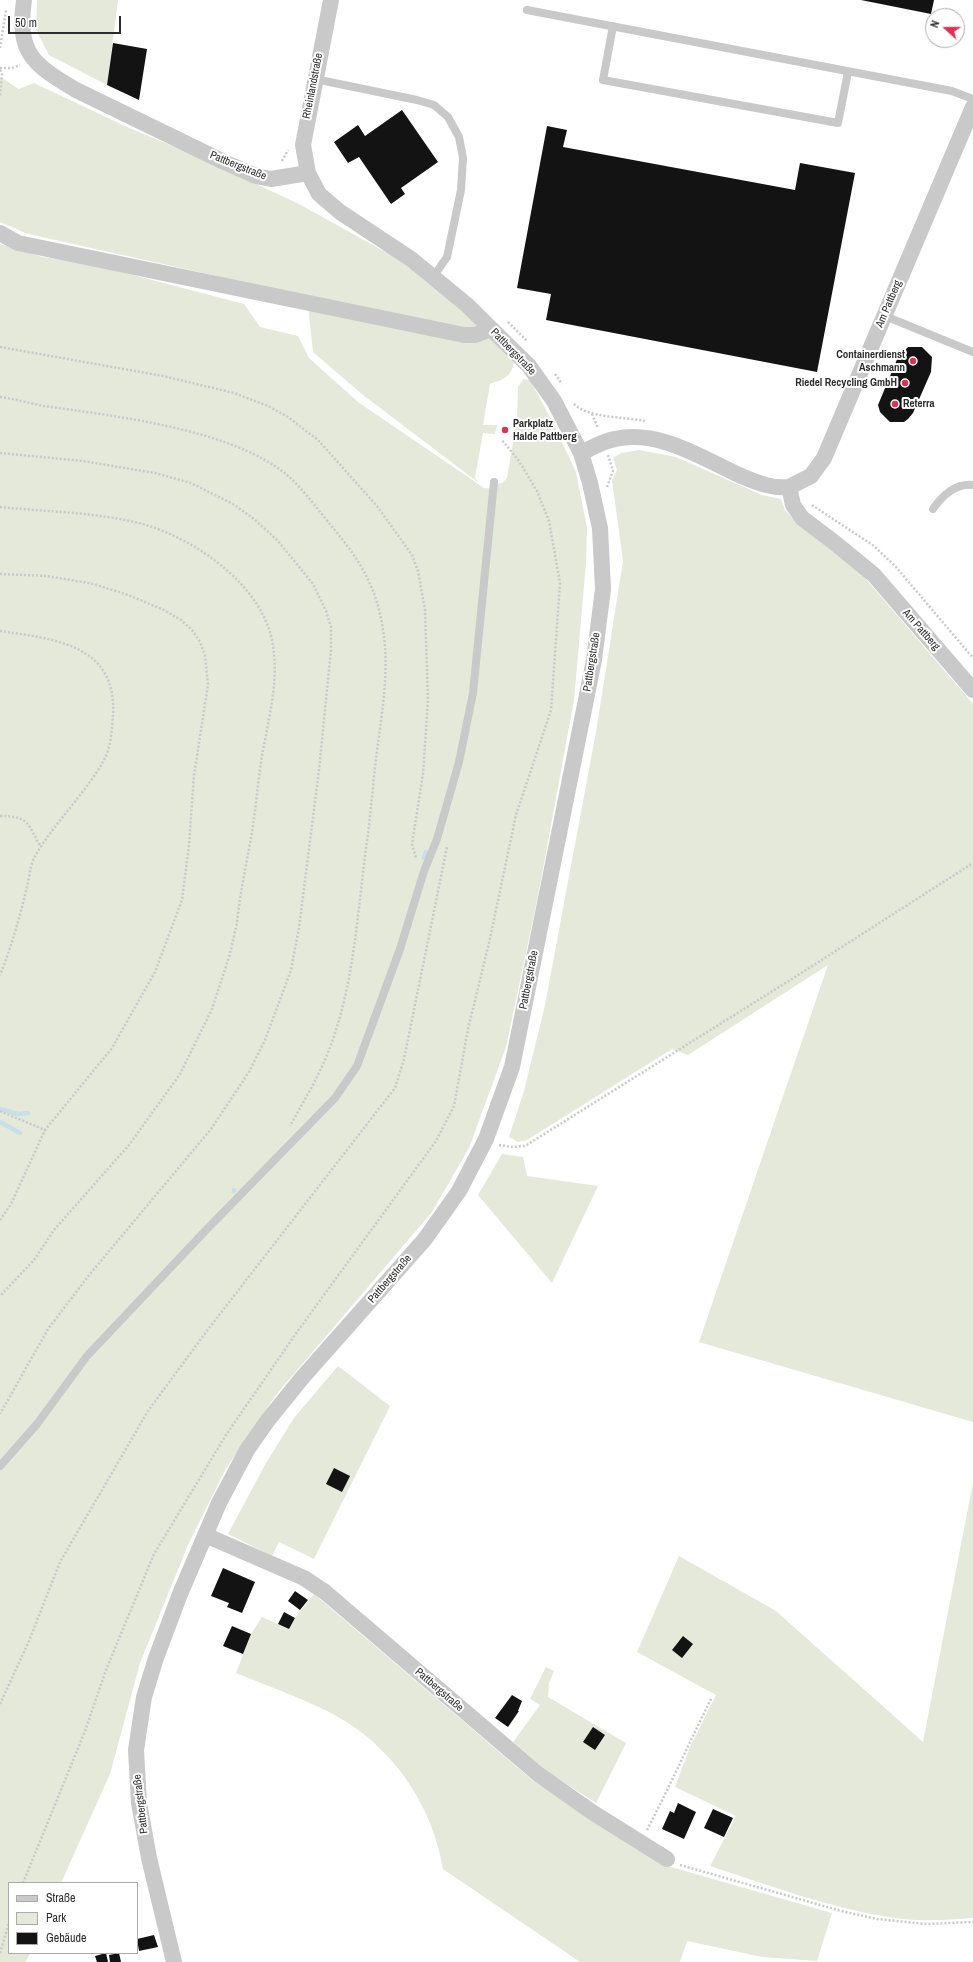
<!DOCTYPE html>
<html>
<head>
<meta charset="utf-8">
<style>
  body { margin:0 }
  #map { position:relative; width:973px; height:1962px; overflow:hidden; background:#fff; font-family:"Archivo Narrow",sans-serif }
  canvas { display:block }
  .legend { position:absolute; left:8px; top:1882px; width:130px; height:72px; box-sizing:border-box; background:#fff; border:1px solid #ababab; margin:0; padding:5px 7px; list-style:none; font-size:12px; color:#2c2c2c }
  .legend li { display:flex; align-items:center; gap:8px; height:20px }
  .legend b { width:20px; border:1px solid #ababab }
  .north { position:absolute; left:925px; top:8px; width:40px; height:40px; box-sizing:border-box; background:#fff; border:1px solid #ababab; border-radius:50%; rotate:291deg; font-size:11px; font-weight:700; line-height:16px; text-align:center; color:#2c2c2c }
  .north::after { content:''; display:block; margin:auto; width:14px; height:18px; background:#de3253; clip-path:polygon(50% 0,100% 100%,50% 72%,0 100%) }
  .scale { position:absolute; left:8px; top:16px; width:113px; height:18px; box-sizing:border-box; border:2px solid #2c2c2c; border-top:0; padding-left:5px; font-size:12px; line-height:14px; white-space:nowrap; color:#2c2c2c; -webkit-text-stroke:3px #fff; paint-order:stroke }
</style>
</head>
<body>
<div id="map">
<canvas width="973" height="1962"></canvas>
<ul class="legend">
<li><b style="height:5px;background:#c9c9c9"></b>Straße</li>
<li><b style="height:11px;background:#e4e9d9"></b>Park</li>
<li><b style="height:11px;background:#131313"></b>Gebäude</li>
</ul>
<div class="north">N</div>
<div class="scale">50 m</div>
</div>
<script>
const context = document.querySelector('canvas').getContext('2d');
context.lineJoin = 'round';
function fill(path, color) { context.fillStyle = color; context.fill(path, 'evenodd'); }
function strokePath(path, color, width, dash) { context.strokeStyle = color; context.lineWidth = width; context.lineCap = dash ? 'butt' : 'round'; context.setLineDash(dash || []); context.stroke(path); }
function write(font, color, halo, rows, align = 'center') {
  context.font = font + ' "Archivo Narrow",sans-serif'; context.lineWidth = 4; context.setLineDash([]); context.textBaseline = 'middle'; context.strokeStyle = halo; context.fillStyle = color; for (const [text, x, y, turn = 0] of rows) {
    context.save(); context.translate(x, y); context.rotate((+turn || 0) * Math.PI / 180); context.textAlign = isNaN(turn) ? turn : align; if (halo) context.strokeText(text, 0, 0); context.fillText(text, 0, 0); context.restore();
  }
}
fill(new Path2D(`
  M 37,0 L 118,0 L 107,85 L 49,55 L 36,30 Z
  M 0,77 L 19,89 L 34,83 L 127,127 L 194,155 L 299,204 L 398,259 L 479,325 L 514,363 C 510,378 504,379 490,384 L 483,425 L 497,425 L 495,434 L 483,433 L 475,478 L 479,483 L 363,395 L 313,352 L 307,296 L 28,234 L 0,222 Z
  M 0,244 L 42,257 L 87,263 L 244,304 L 260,327 L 298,336 L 309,358 L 358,402 L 484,488 L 494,489 L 497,484 L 502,483 L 507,478 L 517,420 L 518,387 L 523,379 L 530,380 L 552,421 L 576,472 L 587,528 L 586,563 L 574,700 L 538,896 L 506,1047 L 469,1148 L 432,1212 L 276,1395 L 225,1470 L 188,1545 L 140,1663 L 110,1774 L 61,1883 L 9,1883 L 9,1953 L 30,1953 L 26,1962 L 0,1962 Z
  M 639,450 L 676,457 L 762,495 L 781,499 L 785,510 L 793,519 L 860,572 L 973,704 L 973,1422 L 699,1342 L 828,965 L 688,1055 L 672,1049 L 527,1140 L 518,1142 L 509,1137 L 524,1091 L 545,1005 L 596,732 L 623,561 L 612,480 L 617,470 L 613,458 L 621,453 Z
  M 502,1154 L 523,1157 L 527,1176 L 598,1186 L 552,1283 L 478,1195 Z
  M 338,1366 L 390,1406 L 314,1559 L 279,1542 L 272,1556 L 228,1534 L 266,1463 L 294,1418 Z
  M 973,1482 L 973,1918 C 946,1920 915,1922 888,1917 C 827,1907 768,1885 710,1866 L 736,1816 L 675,1787 L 690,1747 L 716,1695 L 637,1652 L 679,1556 L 776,1611 L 923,1742 Z
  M 314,1594 L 532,1780 L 664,1865 L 832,1913 L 817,1961 L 762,1957 L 687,1941 L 680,1962 L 580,1962 L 443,1869 C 433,1809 397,1753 345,1721 C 312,1701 272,1688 236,1673 L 251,1634 L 262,1617 L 289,1629 L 295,1618 Z
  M 546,1667 L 554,1671 L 549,1683 L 548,1697 L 626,1743 L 596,1803 L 548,1772 L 513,1742 L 540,1705 L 530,1699 Z`), '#e4e9d9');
strokePath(new Path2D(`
  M 424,858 L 426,852
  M 0,1109 L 18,1114 L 28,1113
  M 0,1122 L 20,1133
  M 234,1190 L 234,1191`), '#c6dfe9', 4.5);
fill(new Path2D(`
  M 861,0 L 934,0 L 931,14 Z
  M 113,43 L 147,49 L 139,100 L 107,85 Z
  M 402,110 L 438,162 L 401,188 L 405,194 L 391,204 L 359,157 L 348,163 L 334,142 L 358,125 L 365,136 Z
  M 547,126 L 567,130 L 563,147 L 795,190 L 800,163 L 855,173 L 817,372 L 546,320 L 551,294 L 517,288 Z
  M 908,347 L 922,347 L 932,357 L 931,372 L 913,413 L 908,419 L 904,422 L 890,422 L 880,412 L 878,405 L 898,357 Z
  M 334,1468 L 350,1476 L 342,1492 L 326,1484 Z
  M 223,1568 L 255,1582 L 242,1613 L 227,1607 L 229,1603 L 211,1596 Z
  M 295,1591 L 308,1600 L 300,1610 L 288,1601 Z
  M 284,1612 L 295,1618 L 289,1629 L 278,1624 Z
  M 232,1626 L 251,1634 L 243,1654 L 223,1646 Z
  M 683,1636 L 693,1644 L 682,1658 L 672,1650 Z
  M 512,1695 L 522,1701 L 518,1711 L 519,1711 L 508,1727 L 495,1718 Z
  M 593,1727 L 605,1735 L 595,1750 L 583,1742 Z
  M 678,1803 L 696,1812 L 684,1839 L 662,1829 L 670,1811 L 674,1813 Z
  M 713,1809 L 733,1818 L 724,1837 L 704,1828 Z
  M 154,1935 L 158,1947 L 139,1951 L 137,1939 Z
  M 106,1953 L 108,1962 L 97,1962 L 95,1956 Z
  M 119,1953 L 121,1962 L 110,1962 L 109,1955 Z`), '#131313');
strokePath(new Path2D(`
  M 0,48 L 6,10
  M 0,68 L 12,68 L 20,65
  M 0,70 L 2,73 L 0,96
  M 282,161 L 288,150
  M 508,322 L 527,341
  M 0,347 L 163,376 L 234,393 L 268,406 L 288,417 L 318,440 L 377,506 L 412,555 L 418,571 L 425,610 L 428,700 L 423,774 L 412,844 L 416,858
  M 555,374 L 562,384
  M 0,397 C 15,399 29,403 44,406 C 114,416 232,429 287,475 C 304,490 319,511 333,528 C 360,560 377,588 383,630 C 390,673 381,717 376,759 C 373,784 371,809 368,834 C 358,902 356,971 334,1036 C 324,1068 306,1097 290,1126
  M 574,404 C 588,418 625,417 645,421
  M 592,414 L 598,428
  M 0,453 L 83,461 L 155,473 L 191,483 L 233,504 L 254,519 L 278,541 L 313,584 L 326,611 L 331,627 L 331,650 L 319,770 L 299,928 L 291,970 L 265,1040 L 249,1072 L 211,1129 L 90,1274 L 48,1329 L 0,1414
  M 607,487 L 613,471 L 608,455
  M 812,505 L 874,546 L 896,567 L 973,658
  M 0,507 C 48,512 99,512 146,525 C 199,541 265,588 273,646 C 279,682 268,721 262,756 C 258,781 256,807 252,832 C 247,862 240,892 237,923 L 230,954 L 212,1009 L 180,1074 L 129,1145 L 54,1230 L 34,1260 L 0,1296
  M 0,574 L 47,576 L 94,584 L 128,595 L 164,610 L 181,620 L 192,630 L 200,642 L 205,655 L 208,685 L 194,775 L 189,845 L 182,900 L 155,972 L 112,1048 L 45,1130 L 0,1111
  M 0,631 C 54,639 117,644 113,715 C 112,728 111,748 104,760 C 85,794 55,822 35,856 C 30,865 29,880 26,891 C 19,920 11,948 0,975
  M 0,816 C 30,816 27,824 41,847
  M 499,1145 L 513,1147 L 525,1146 L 795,977 L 973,863
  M 0,1220 L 11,1204 L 45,1130
  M 0,1704 L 29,1641 L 60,1562 L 148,1411 L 206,1332 L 395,1088 L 404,1059 L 447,847
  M 647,1830 C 670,1786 690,1741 712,1697
  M 680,1865 L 841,1911 L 877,1919 L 926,1924 L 973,1922
  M 23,1883 L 85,1731 L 106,1670 L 154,1554 L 226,1435 L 297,1332 L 436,1141 L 454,1106 L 468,1029 L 489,943 L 516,815 L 551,710 L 560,583 L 549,521 L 537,491 L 519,461 L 502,440
  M 0,1953 L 9,1923`), '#c9c9c9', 2.5, [2, 2]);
strokePath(new Path2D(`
  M 527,10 L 952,91 L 973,99
  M 613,26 L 603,80 L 838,123 L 848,72
  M 315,79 L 417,100 L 434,105 L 448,117 L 459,137 L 463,158 L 461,190 L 447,257 L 433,277
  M 885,316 L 973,352
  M 933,509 C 942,496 955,483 973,485
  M 0,1466 L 37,1424 L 87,1356 L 207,1229 L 335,1098 L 357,1066 L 400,949 L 424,871 L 437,839 L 459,762 L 473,693 L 494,482`), '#c9c9c9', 8);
strokePath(new Path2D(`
  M 24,0 C 17,53 32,64 76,90 L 222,161 L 256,176 L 271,179 L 308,173
  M 0,233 L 18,243 L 464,335 L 475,335 L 491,329
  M 581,453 C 592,448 603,441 615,439 C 658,429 702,458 739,475 C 756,482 771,489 789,487 L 793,505 L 802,518 L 835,543 L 874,575 L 973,690
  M 789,487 L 811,476 L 824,458 L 973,107
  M 205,1535 L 304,1578 L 325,1592 L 538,1774 L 592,1812 L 667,1859
  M 174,1962 L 149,1858 L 139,1803 L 136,1750 L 144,1697 L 156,1658 L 180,1594 L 219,1503 L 247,1450 L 268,1420 L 302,1378 L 425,1239 L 459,1191 L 486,1139 L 512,1067 L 594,660 L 603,589 L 600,528 L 590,483 L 581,453 L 554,401 L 529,366 L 467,305 L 411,259 L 340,212 L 319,194 L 308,173 L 303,145 L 331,0`), '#c9c9c9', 16);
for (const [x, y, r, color] of [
  [913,361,4,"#de3253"],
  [905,383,4,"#de3253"],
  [895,404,4,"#de3253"],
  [505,430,4,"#de3253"]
]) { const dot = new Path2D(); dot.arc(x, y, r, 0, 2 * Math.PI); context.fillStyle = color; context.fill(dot); strokePath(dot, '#fff', 1.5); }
write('11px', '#2c2c2c', '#fff', [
  ["Rheinlandstraße",313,86,-79],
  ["Pattbergstraße",238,166,22],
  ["Am Pattberg",889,304,-67],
  ["Pattbergstraße",513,352,46],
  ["Am Pattberg",921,630,49],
  ["Pattbergstraße",592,662,-81],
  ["Pattbergstraße",529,980,-79],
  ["Pattbergstraße",390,1279,-49],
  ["Pattbergstraße",439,1690,41],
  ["Pattbergstraße",141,1804,-97]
]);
write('bold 11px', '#2c2c2c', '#fff', [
  ["Containerdienst",905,355],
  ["Aschmann",905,368],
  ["Riedel Recycling GmbH",897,383],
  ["Reterra",903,404,"left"],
  ["Parkplatz",513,424,"left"],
  ["Halde Pattberg",513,437,"left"]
], 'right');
</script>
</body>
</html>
